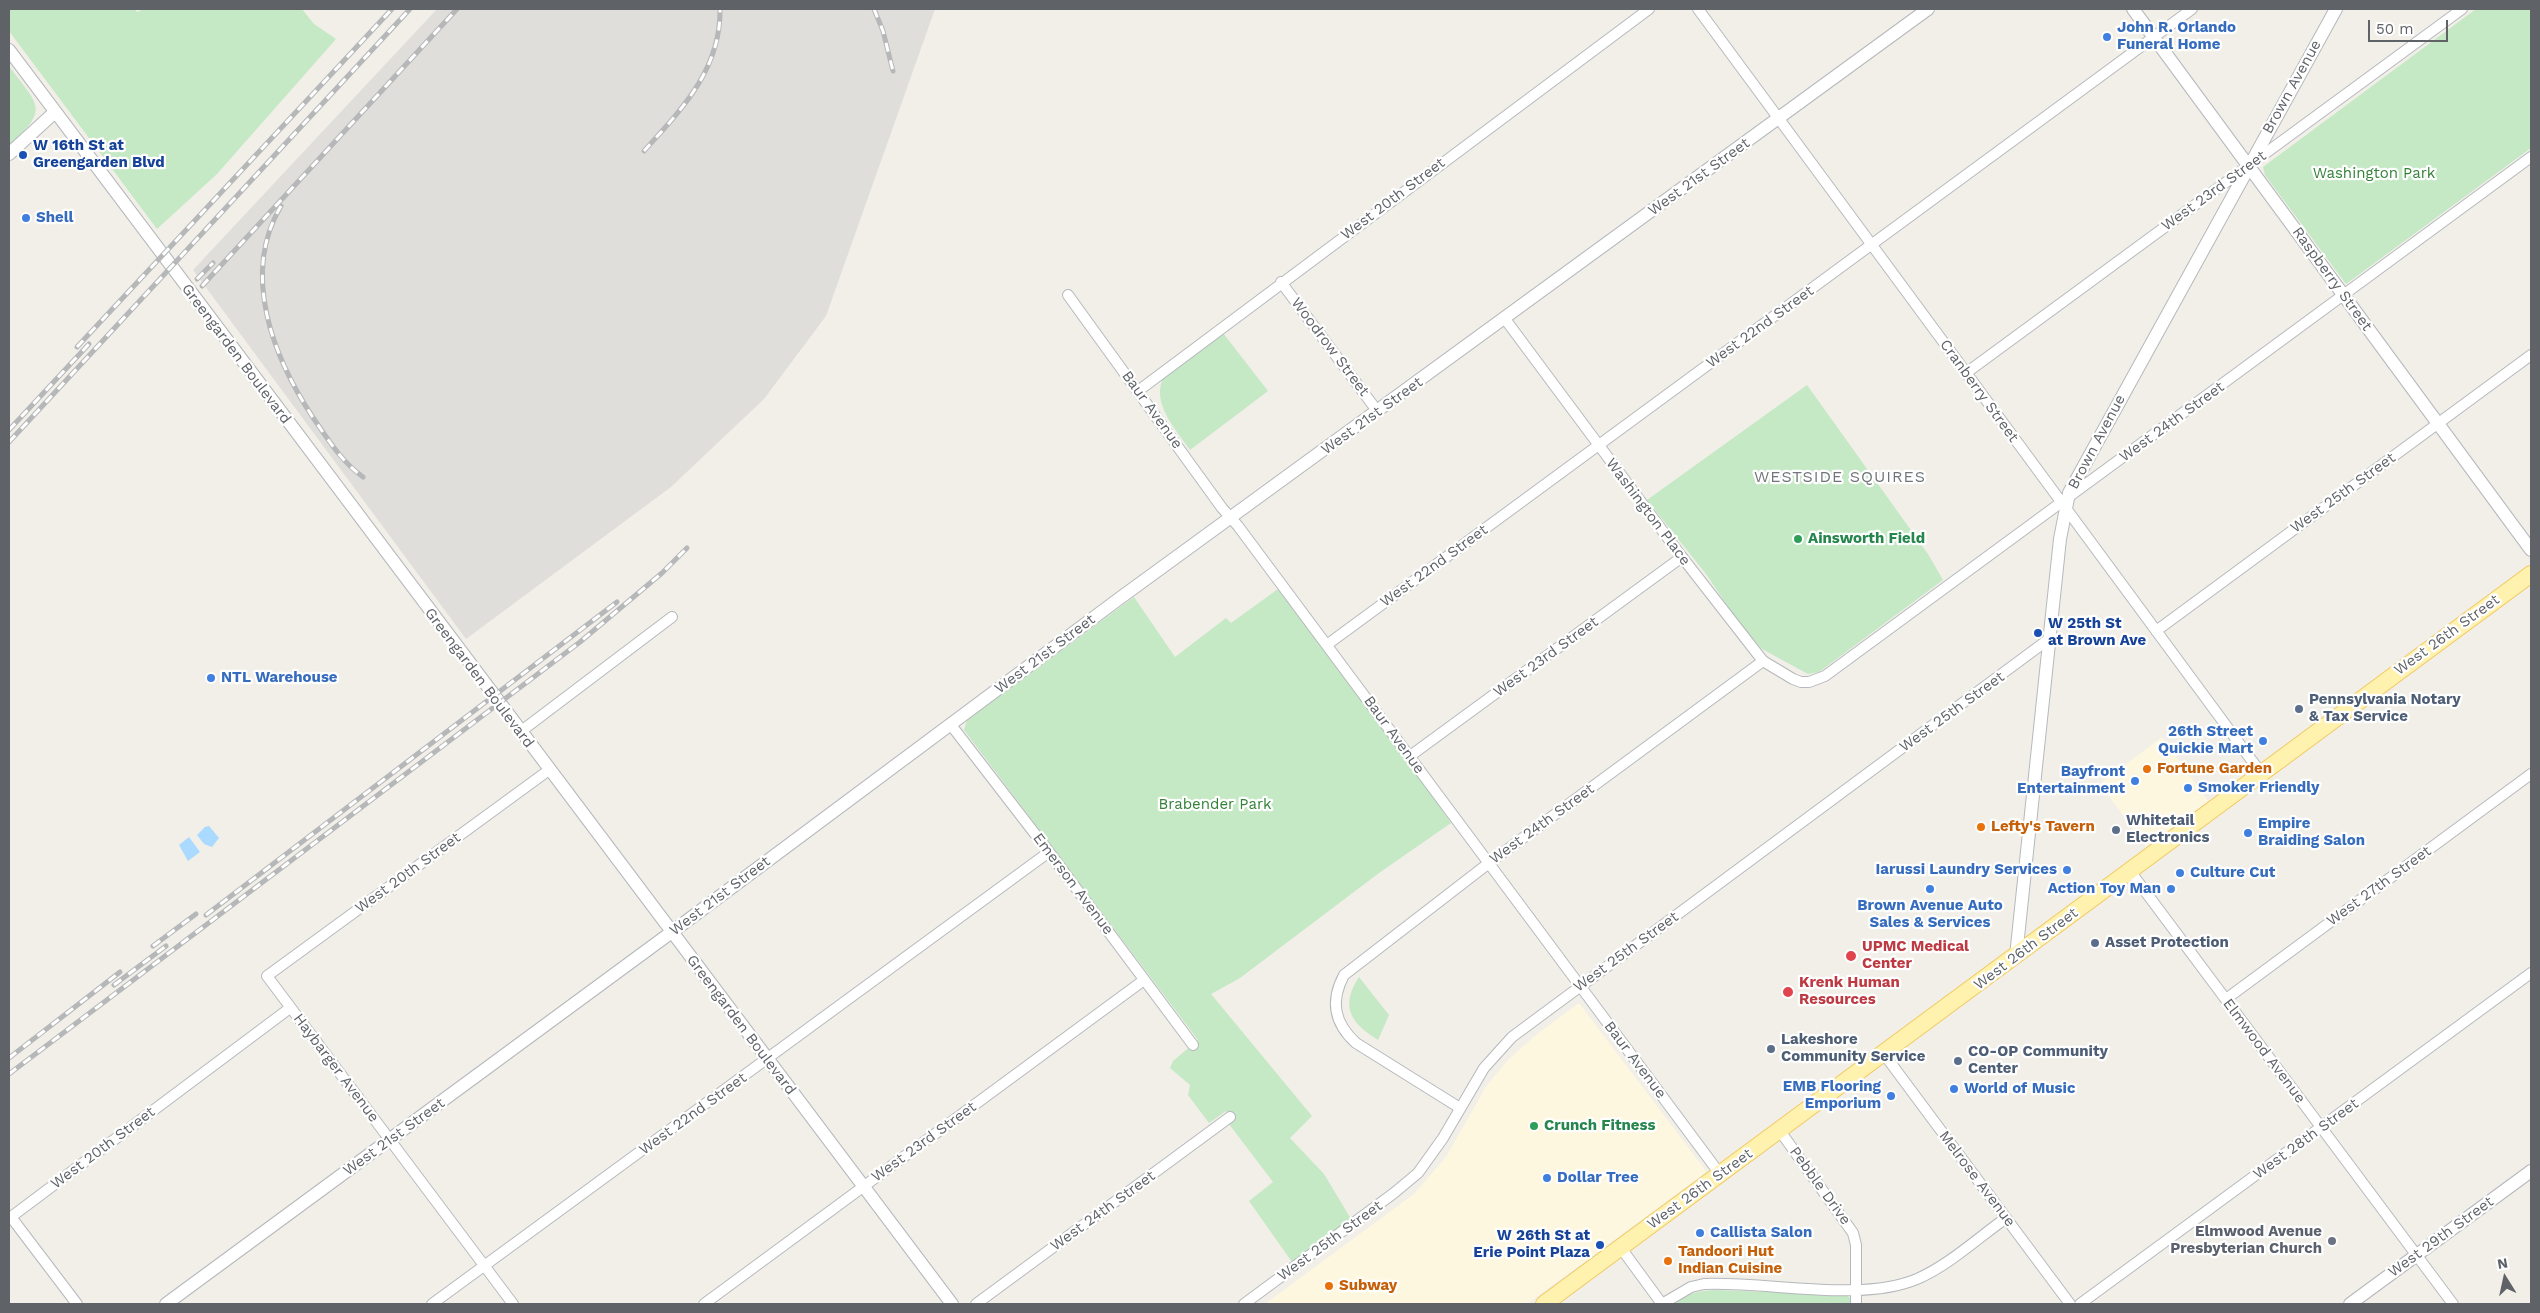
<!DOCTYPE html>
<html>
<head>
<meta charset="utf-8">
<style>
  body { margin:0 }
  #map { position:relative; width:2540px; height:1313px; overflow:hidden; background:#f1efe8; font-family:"Work Sans",sans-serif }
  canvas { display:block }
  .frame { position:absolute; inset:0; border:10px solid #5f6368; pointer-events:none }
  .north { position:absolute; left:2480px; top:1253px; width:50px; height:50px; -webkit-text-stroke:4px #fff; paint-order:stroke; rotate:350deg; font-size:14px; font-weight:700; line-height:20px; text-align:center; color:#5f6368 }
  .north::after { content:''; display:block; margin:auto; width:18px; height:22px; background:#5f6368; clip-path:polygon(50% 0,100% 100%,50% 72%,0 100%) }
  .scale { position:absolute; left:2368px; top:20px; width:80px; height:22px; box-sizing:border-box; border:2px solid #5f6368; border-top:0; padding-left:6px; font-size:15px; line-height:18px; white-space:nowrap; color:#5f6368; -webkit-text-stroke:4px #fff; paint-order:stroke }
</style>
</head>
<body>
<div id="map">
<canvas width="2540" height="1313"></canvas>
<div class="frame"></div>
<div class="north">N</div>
<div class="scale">50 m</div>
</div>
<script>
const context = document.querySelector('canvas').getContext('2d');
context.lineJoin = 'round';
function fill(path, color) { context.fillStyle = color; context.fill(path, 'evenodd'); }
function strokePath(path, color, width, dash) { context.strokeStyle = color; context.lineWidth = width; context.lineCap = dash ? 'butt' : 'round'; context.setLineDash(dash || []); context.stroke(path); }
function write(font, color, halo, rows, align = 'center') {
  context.font = font + ' "Work Sans",sans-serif'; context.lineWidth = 4.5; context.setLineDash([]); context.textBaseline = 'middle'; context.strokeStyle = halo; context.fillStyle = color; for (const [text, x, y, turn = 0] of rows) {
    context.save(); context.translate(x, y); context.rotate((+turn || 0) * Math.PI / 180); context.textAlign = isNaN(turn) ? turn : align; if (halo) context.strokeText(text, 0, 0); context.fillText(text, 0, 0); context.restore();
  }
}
fill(new Path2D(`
  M 2162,737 L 2208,801 L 2146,847 L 2100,784 Z
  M 1579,1003 L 1706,1171 L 1701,1176 L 1527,1304 L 1265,1304 L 1414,1194 L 1446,1157 L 1487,1085 L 1509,1059 L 1536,1035 Z`), '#fef7e0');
fill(new Path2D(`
  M 437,9 L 935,9 L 826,316 L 764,399 L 671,487 L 466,639 L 193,270 Z`), '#e0deda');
fill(new Path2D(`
  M 9,9 L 135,9 L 137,12 L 144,9 L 302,9 L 314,24 L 336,39 L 217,174 L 157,229 L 9,31 Z
  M 2476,9 L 2531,9 L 2531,148 L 2346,284 L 2265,175 L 2263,167 Z
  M 9,66 C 39,107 50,108 9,146 Z
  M 1223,333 L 1268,391 L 1190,450 C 1176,429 1150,403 1164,376 Z
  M 1807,385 L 1928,554 L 1943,580 L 1819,672 L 1808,674 L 1762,649 L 1741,626 L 1706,574 L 1647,500 Z
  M 1278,589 L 1361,693 L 1451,823 L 1379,873 L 1240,978 L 1211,994 L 1312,1116 L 1290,1138 L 1324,1174 L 1351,1219 L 1292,1262 L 1249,1201 L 1273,1182 L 1229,1124 L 1234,1120 L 1226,1111 L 1209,1123 L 1188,1095 L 1190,1085 L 1170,1068 L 1173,1061 L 1198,1040 L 964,730 L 967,720 L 1134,597 L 1175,657 L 1226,618 L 1231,623 Z
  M 1359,977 L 1389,1015 L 1378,1040 C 1350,1023 1340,1006 1359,977 Z
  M 1714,1290 L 1846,1295 L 1852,1300 L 1851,1304 L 1676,1304 C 1683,1293 1701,1291 1714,1290 Z`), '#c5e8c5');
fill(new Path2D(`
  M 209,826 L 219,838 L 212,847 L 204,844 L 197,835 L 205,827 Z
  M 189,837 L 200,852 L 188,861 L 179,845 Z`), '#aadaff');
const minor = new Path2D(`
  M 1698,9 L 2261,773
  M 1281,282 L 1378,412
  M 1068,295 L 1222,508 L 1238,526 L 1720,1174
  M 1505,319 L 1682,557 L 1763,661 L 1793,679 L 1801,682 L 1809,682 L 1825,676 L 2531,157
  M 1966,373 L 2462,9
  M 1138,391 L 1649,9
  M 2156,631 L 2531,355
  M 1328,644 L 2192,9
  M 951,725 L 1049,852 L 1193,1045
  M 520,732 L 672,617
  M 1410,756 L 1682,557
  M 2130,871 L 2453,1304
  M 2226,999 L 2531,774
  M 1884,1054 L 2070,1304
  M 1460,1108 L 1356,1043 C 1334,1023 1330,1001 1344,975 L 1489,863 L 1763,661
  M 1780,1131 L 1853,1233 L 1856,1245 L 1856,1304
  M 1621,1248 L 1662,1304
  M 77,1304 L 11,1217 L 290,1008
  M 432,1304 L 1049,852
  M 513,1304 L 267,976 L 549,770
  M 704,1304 L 1144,980
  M 976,1304 L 1230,1117
  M 1244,1304 L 1394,1193 L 1418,1173 L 1443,1138 L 1484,1068 L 1512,1037 L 2049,639
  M 1662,1304 L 1691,1287 L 1704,1284 C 1767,1281 1860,1303 1917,1279 C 1949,1265 1978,1238 2006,1218
  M 2080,1304 L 2531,973`);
const tertiary = new Path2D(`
  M 2133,9 L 2531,550
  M 9,50 L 952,1304
  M 9,154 L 55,112
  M 2016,956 L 2060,539 L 2069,493 L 2336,9
  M 166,1304 L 684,923 L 1120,598 L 1928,9
  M 2350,1304 L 2531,1171`);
const primary = new Path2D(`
  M 1544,1304 L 2531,574`);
strokePath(minor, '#b5b8bc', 12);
strokePath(tertiary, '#b5b8bc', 14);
strokePath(primary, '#f2c960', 18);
strokePath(minor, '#fff', 10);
strokePath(tertiary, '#fff', 12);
strokePath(primary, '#fff2af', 16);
const rail = new Path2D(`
  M 874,9 L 883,31 L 893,71
  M 644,151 C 682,109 721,69 720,9
  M 281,206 C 240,275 274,359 314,419 C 329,441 342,462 363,477
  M 197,279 L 213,263
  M 202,286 L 457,9
  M 77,347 L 392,9
  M 9,430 L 89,344
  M 9,442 L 410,9
  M 206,915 L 617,602
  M 153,946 L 196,914
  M 114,985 L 166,946
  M 9,1058 L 120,972
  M 9,1074 L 580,642 L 662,573 L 687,548`);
strokePath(rail, '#b6b7b8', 5);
strokePath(rail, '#fff', 3, [9]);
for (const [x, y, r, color] of [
  [2107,37,5,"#3f7fe0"],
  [23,155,5,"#1a4fb4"],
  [26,218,5,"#3f7fe0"],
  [1798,539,5,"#2e9e5b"],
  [2038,633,5,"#1a4fb4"],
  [211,678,5,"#3f7fe0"],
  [2299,709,5,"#5c6f8a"],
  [2263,741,5,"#3f7fe0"],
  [2147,769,5,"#e8710a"],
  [2135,781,5,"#3f7fe0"],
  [2188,788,5,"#3f7fe0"],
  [1981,827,5,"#e8710a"],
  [2116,830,5,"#5c6f8a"],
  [2248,833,5,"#3f7fe0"],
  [2067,870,5,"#3f7fe0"],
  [2180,873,5,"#3f7fe0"],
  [1930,889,5,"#3f7fe0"],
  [2171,889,5,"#3f7fe0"],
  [2095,943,5,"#5c6f8a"],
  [1851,956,6,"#e0444e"],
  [1788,992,6,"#e0444e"],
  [1771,1049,5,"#5c6f8a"],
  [1958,1061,5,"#5c6f8a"],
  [1954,1089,5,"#3f7fe0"],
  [1891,1096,5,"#3f7fe0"],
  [1534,1126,5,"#2e9e5b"],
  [1547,1178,5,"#3f7fe0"],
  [1700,1233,5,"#3f7fe0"],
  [2332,1241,5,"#6b7280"],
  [1600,1245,5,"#1a4fb4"],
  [1668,1261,5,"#e8710a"],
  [1329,1286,5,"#e8710a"]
]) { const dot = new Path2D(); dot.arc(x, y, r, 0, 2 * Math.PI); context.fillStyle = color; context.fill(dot); strokePath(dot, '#fff', 2); }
write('bold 15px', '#366cbe', '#fff', [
  ["John R. Orlando",2117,28],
  ["Funeral Home",2117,45],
  ["Shell",36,218],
  ["NTL Warehouse",221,678],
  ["26th Street",2253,732,"right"],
  ["Quickie Mart",2253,749,"right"],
  ["Bayfront",2125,772,"right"],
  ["Entertainment",2125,789,"right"],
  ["Smoker Friendly",2198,788],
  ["Empire",2258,824],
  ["Braiding Salon",2258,841],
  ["Iarussi Laundry Services",2057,870,"right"],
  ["Culture Cut",2190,873],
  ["Action Toy Man",2161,889,"right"],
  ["Brown Avenue Auto",1930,906,"center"],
  ["Sales & Services",1930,923,"center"],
  ["EMB Flooring",1881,1087,"right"],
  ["Emporium",1881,1104,"right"],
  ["World of Music",1964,1089],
  ["Dollar Tree",1557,1178],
  ["Callista Salon",1710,1233]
], 'left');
write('15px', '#5f6368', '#fff', [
  ["Brown Avenue",2292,87,-61],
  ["West 21st Street",1699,177,-36],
  ["West 23rd Street",2214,191,-36],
  ["West 20th Street",1393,199,-37],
  ["Raspberry Street",2332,279,54],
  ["West 22nd Street",1760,327,-36],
  ["Woodrow Street",1330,347,53],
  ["Greengarden Boulevard",236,354,53],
  ["Cranberry Street",1979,391,54],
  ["Baur Avenue",1152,410,54],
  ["West 21st Street",1372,416,-36],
  ["West 24th Street",2172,422,-36],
  ["Brown Avenue",2097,442,-62],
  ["West 25th Street",2343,493,-36],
  ["Washington Place",1648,512,53],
  ["West 22nd Street",1434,566,-36],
  ["West 26th Street",2447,635,-36],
  ["West 21st Street",1045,654,-37],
  ["West 23rd Street",1546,657,-36],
  ["Greengarden Boulevard",479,678,53],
  ["West 25th Street",1952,712,-36],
  ["Baur Avenue",1394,735,54],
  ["West 24th Street",1542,824,-36],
  ["West 20th Street",408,873,-36],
  ["Emerson Avenue",1073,884,53],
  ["West 27th Street",2379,886,-36],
  ["West 21st Street",720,896,-37],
  ["West 26th Street",2026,949,-37],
  ["West 25th Street",1626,952,-36],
  ["Greengarden Boulevard",741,1025,53],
  ["Elmwood Avenue",2264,1051,53],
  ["Baur Avenue",1635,1060,53],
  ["Haybarger Avenue",336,1068,53],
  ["West 22nd Street",693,1114,-36],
  ["West 21st Street",394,1137,-36],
  ["West 28th Street",2306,1139,-36],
  ["West 23rd Street",924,1142,-36],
  ["West 20th Street",103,1148,-37],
  ["Melrose Avenue",1977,1179,53],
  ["Pebble Drive",1820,1186,54],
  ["West 26th Street",1700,1189,-36],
  ["West 24th Street",1103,1211,-36],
  ["West 29th Street",2441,1237,-36],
  ["West 25th Street",1330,1241,-36]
]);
write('bold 15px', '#164399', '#fff', [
  ["W 16th St at",33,146],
  ["Greengarden Blvd",33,163],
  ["W 25th St",2048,624],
  ["at Brown Ave",2048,641],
  ["W 26th St at",1590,1236,"right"],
  ["Erie Point Plaza",1590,1253,"right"]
], 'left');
write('15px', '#348238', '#fff', [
  ["Washington Park",2374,174],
  ["Brabender Park",1215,805]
]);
write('bold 15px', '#27864d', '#fff', [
  ["Ainsworth Field",1808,539],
  ["Crunch Fitness",1544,1126]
], 'left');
write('bold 15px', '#4e5e75', '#fff', [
  ["Pennsylvania Notary",2309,700],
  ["& Tax Service",2309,717],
  ["Whitetail",2126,821],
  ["Electronics",2126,838],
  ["Asset Protection",2105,943],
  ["Lakeshore",1781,1040],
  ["Community Service",1781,1057],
  ["CO-OP Community",1968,1052],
  ["Center",1968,1069]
], 'left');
write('bold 15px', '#c56008', '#fff', [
  ["Fortune Garden",2157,769],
  ["Lefty's Tavern",1991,827],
  ["Tandoori Hut",1678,1252],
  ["Indian Cuisine",1678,1269],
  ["Subway",1339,1286]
], 'left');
write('bold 15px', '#be3a42', '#fff', [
  ["UPMC Medical",1862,947],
  ["Center",1862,964],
  ["Krenk Human",1799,983],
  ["Resources",1799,1000]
], 'left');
write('bold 15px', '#5b616d', '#fff', [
  ["Elmwood Avenue",2322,1232],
  ["Presbyterian Church",2322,1249]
], 'right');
context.letterSpacing = '1px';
write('16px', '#70757a', '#fff', [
  ["WESTSIDE SQUIRES",1840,477]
]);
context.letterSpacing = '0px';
</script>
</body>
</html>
